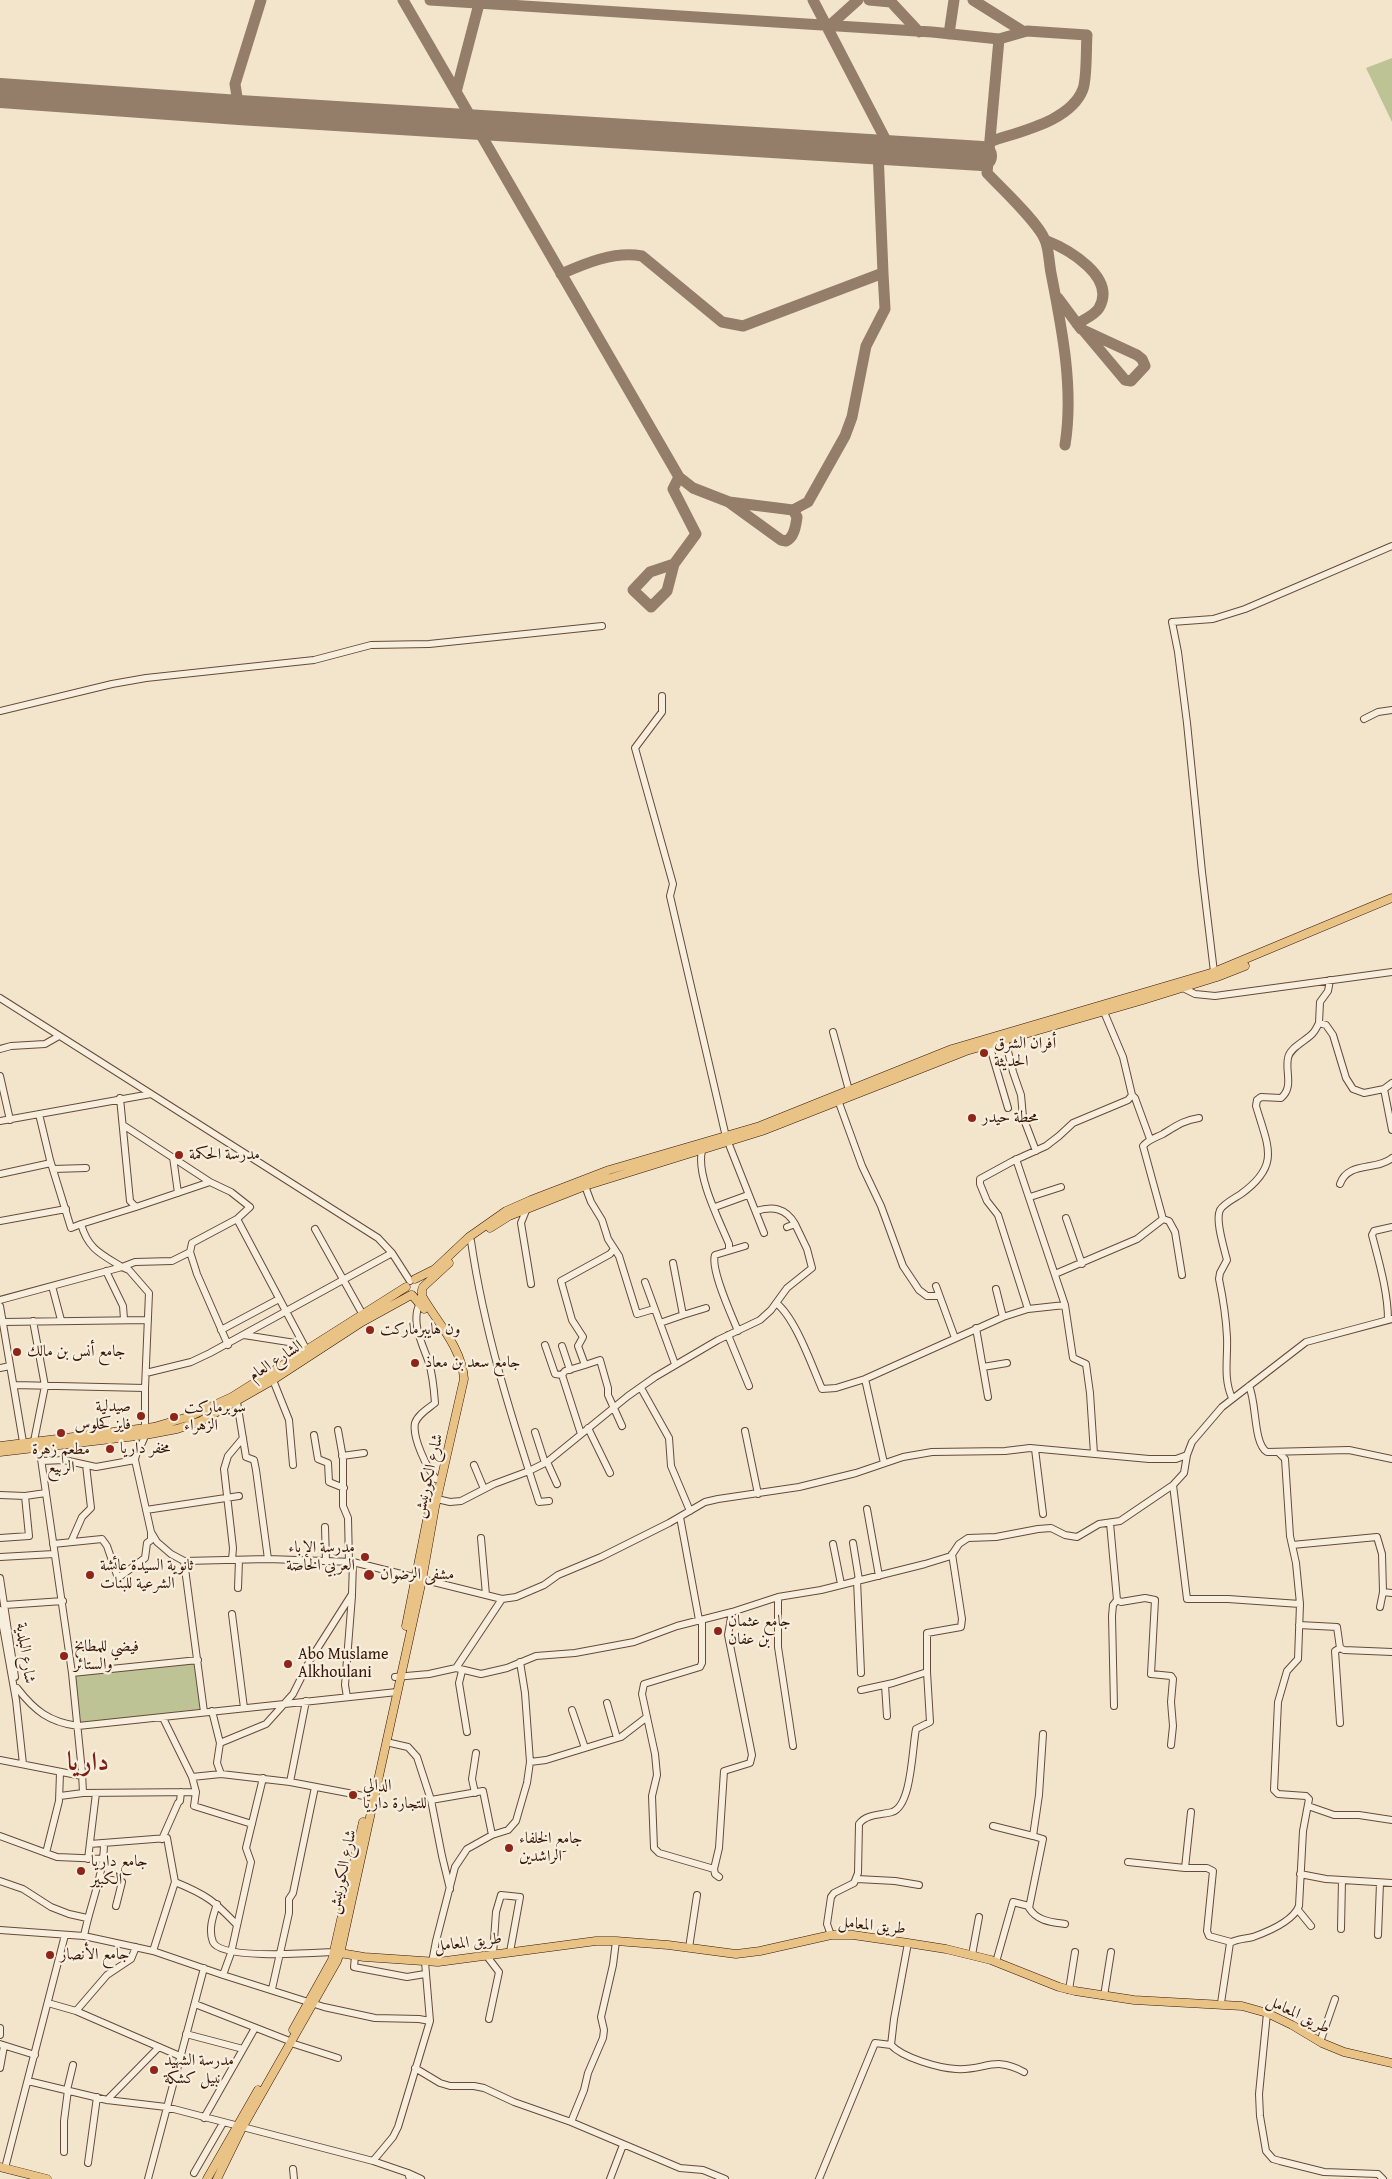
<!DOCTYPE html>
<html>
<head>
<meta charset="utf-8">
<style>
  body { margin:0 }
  canvas { display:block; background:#f2e5cb }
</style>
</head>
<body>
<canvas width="1392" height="2179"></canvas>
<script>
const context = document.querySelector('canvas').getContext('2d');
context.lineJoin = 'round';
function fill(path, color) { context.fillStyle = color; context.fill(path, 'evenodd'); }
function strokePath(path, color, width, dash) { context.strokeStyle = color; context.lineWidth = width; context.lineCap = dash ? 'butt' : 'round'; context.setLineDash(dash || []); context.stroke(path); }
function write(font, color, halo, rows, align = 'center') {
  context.font = font + ' "Gentium Book Plus",Amiri,serif'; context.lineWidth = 4.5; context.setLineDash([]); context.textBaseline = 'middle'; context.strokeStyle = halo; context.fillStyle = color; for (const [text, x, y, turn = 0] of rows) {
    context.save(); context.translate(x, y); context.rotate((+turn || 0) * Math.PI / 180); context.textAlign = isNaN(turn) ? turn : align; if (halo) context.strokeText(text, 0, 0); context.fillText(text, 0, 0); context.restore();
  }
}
fill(new Path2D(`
  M 1392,58 L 1392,122 L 1366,68 Z
  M 194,1662 L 201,1709 L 81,1723 L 75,1675 Z`), '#bec395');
strokePath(new Path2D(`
  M 403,0 L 679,477 L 693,488 L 729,502 L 793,510 L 808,502 L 845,436 L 852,417 L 866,346 L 885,309 L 883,273
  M 430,0 L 932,32 L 999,39 L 1027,31 L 1087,35 C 1086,48 1087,78 1083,89 C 1071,121 1021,131 992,141
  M 813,0 L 892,152
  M 869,0 L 891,2 L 919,32
  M 973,0 L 1024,32
  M 828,27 L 858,0
  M 949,34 L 954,0
  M 999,39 L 987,173 C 1001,188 1038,222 1045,240 C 1049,249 1049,263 1051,273 C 1062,329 1074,389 1065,445
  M 456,92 L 480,0
  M 239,110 L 235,84 L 261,0
  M 1045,240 C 1068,249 1117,277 1099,308 C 1095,315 1083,320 1077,324
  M 561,274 C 586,263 614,251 642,256 L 722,322 L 743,326 L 883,273 L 878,151
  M 1058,298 L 1081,329
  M 1083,330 L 1137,355 L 1142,359 L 1145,366 L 1131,381 L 1125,380 Z
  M 730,503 L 781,540 L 786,541 C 794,538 796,525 797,517 L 793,510
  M 674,564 L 667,591 L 651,607 L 633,590 L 650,572 Z
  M 674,564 L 696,534 L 673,489 L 679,477`), '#947e6a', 11);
strokePath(new Path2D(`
  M 0,93 L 239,110 L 982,156`), '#947e6a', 30);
const minor = new Path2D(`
  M 662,696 L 662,712 L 635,748 L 673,884 L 670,896 L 726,1137
  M 0,711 L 112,684 L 146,678 L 314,660 L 371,645 L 429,644 L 602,626
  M 1364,719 L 1378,712 L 1392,710
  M 1214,972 L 1202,872 L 1187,723 L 1178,652 L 1172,622 L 1213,619 L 1245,609 L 1392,546
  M 1330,980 L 1328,991 L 1320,1002 L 1319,1023 L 1326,1025 L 1333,1035 L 1346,1078 L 1353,1089 L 1364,1093 L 1384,1089
  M 1183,988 L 1195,994 L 1215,996 L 1392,972
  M 0,998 L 378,1238 L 392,1253 L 410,1281
  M 1104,1012 L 1123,1057 L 1132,1095 L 1135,1098 L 1150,1139
  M 833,1032 L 850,1094
  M 1005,1039 L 1013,1072 L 1021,1095 L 1023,1117 L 1036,1151
  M 989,1044 L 1008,1108
  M 0,1049 L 11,1046 L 45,1044 L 59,1036
  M 0,1076 L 10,1120
  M 1392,1083 L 1384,1089 L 1392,1130
  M 838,1100 L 862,1166 L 881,1206 L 903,1266 L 919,1290 L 927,1296 L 939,1296
  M 39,1114 L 50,1160 L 71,1228 L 81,1224 C 88,1249 101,1254 122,1267 L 135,1262 L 172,1261 L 190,1252 L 192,1243 L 237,1219 L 250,1207 L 231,1192 L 210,1182 L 136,1207 L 130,1201 L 120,1098
  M 0,1121 L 151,1094
  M 123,1125 L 210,1182
  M 728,1142 L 764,1233
  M 702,1151 C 696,1175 719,1220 729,1244 L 729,1249
  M 173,1157 L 178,1193
  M 1016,1159 L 1065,1305
  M 53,1169 L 86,1168
  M 0,1174 L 51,1163
  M 1340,1184 C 1348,1161 1376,1171 1392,1158
  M 585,1186 L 591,1202 L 602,1220 L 608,1239 L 619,1256 L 637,1314 L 654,1309
  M 1030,1197 L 1061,1187
  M 715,1207 L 748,1195
  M 527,1208 L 521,1223 L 531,1284
  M 756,1211 C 773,1206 786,1208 795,1224
  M 1066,1218 L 1082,1264
  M 237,1219 L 306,1349
  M 1163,1219 L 1143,1146 C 1149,1139 1155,1138 1163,1134 C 1176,1126 1184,1120 1199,1118
  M 1163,1219 L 1169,1221 L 1175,1232 L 1182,1275
  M 0,1221 L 66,1209
  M 81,1224 L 136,1207
  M 315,1229 L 363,1315
  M 471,1241 C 484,1331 511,1416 539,1502 L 549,1501
  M 190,1252 L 197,1274 L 228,1345
  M 106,1271 L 123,1306 L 124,1319
  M 1055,1274 L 1137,1239 L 1163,1219
  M 645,1282 L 675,1364
  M 52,1286 L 61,1320
  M 936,1286 L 955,1338
  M 996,1289 L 1003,1317
  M 0,1300 L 122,1267 L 129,1270 L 149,1293 L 145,1388 L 145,1435 C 143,1445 136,1450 135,1460 L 151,1532 L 157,1542 L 171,1554 L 184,1561 L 268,1559 L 353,1562 L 502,1599
  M 420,1303 C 410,1322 423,1345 429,1363 C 433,1376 434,1390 435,1403 C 429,1408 418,1414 415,1423 C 412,1438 427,1468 436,1479
  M 776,1303 C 795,1317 812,1366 822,1389 L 836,1388 L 865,1379 L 1003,1317 L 1028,1309 L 1065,1305 L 1073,1358 L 1086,1364 L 1090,1393 L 1094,1454
  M 0,1306 L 23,1442
  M 1028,1309 L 998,1215 L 987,1201 L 980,1184 L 980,1179 L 1013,1161 L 1046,1146 L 1059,1136 L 1073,1123 L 1128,1100 L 1132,1095
  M 683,1315 L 706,1308
  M 1388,1320 C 1388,1292 1379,1262 1372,1235 L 1374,1231 L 1392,1227
  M 33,1321 L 45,1386 L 34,1441
  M 3,1322 L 148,1320
  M 660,1323 L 683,1315 L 673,1263
  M 976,1328 L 988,1397
  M 221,1330 L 279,1299
  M 738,1331 C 732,1316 710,1269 715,1255 L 745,1246
  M 244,1335 L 295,1343 L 302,1342
  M 728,1335 L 749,1386
  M 545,1345 L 555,1374 L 562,1375
  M 562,1346 L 570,1370
  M 585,1365 L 600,1360 L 608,1388 L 608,1395 L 622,1426
  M 983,1367 L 1007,1363
  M 0,1368 L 10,1366
  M 146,1373 L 191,1362 L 210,1353 L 392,1253
  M 865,1379 L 884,1463
  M 273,1380 L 289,1420 L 293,1465
  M 14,1385 L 145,1388
  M 1249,1386 C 1257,1403 1253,1443 1267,1452 L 1349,1450 L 1392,1459
  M 641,1388 L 669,1438 L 671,1466 L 690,1511
  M 1232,1398 C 1223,1378 1228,1358 1227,1337 C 1226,1318 1223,1298 1219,1279 L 1220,1273 L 1227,1260 C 1224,1248 1215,1220 1220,1210 C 1223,1204 1235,1198 1241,1194 C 1281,1165 1268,1147 1256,1106 L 1257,1100 L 1261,1097 L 1281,1098 C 1294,1087 1285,1072 1288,1058 C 1290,1047 1306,1041 1313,1033 C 1315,1031 1317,1027 1319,1023
  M 237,1402 L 246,1457 L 254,1460 L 256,1470 L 268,1559
  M 588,1428 L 610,1473
  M 338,1430 L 343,1458 L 343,1506 L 348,1518 L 349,1562
  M 745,1431 L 758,1494
  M 535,1432 L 545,1463
  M 581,1434 L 562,1375 L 565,1371 L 585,1365 L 578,1346 L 583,1337 L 572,1320 L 561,1281 L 610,1254 L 614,1249
  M 314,1435 L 318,1459 L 328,1463 L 329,1482 L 344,1488
  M 39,1445 L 72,1673 L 82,1772 L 83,1793
  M 1035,1449 L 1043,1514
  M 342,1456 L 364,1453
  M 42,1461 L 64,1460 L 96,1467 L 135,1460
  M 547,1462 L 557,1484
  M 474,1465 L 484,1489
  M 1173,1485 L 1187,1599 L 1228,1599 L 1300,1604
  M 0,1495 L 25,1496 L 46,1493
  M 437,1499 L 450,1502 L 461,1501 L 494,1484 L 529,1471 L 547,1462 L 628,1396 L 655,1377 L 718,1340 L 760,1320 L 771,1310 L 787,1288 L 812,1268 L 807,1249 L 795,1224 L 787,1227
  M 867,1509 L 879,1576
  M 146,1510 L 239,1496
  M 680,1517 L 699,1620
  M 1110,1523 L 1117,1600 L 1121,1602 L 1145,1598 L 1155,1600 L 1151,1674 L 1171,1676 L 1173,1679 L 1171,1702 L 1173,1726 L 1171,1745
  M 325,1527 L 326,1561
  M 0,1538 L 29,1536 L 25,1496
  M 481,1538 L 486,1595
  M 71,1542 L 82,1517 L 91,1508 L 86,1465
  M 853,1543 L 859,1580
  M 53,1544 L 102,1539 L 107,1546 L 118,1578 L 145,1558 L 147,1543 L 151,1540 L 151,1533
  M 833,1544 L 841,1584
  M 1292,1545 L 1377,1537 L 1382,1554 L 1383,1592 L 1392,1593
  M 0,1557 L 54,1554
  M 232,1560 L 233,1548 L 224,1469 L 228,1456 L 243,1438
  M 184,1561 L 204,1712
  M 0,1578 L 15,1677
  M 857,1580 L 861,1673
  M 238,1588 L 239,1560
  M 778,1597 L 778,1647 L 793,1746
  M 5,1605 L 63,1601
  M 1380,1607 L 1383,1592
  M 0,1610 L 16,1700 L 23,1764
  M 232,1614 L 244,1708
  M 702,1620 L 702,1663 L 700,1667 L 644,1684 L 642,1694 L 655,1754 L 657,1775 L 652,1796 L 654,1848 L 659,1853 L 714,1869
  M 1299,1625 L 1337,1627 L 1340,1648 L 1344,1650 L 1392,1652
  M 456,1668 L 481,1674 L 507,1668 L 536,1656 L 575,1653 L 634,1642 L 677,1626 L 732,1612 L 778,1597 L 821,1590 L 925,1564 L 951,1556 L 959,1544 L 968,1538 L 996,1537 L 1038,1529 L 1051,1528 L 1065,1535 L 1077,1537 L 1099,1524 L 1120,1521 L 1173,1485 L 1184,1473 L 1187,1455
  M 462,1671 L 459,1683 L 467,1732
  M 72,1673 L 198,1660
  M 395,1677 L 429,1674 L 456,1668 L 502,1599 L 516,1597 L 544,1585 L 558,1575 L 601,1557 L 669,1523 L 705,1502 L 718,1499 L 799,1487 L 856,1473 L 903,1457 L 932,1452 L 1005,1451 L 1030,1448 L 1149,1459 L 1176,1459 L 1187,1455 L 1192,1442 L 1222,1407 L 1306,1342 L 1392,1319
  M 885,1685 L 887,1716
  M 17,1688 C 35,1711 49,1722 78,1726 L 397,1692
  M 861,1690 L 893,1683 L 927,1672 L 927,1633 L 961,1627 L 962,1619 L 952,1554
  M 347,1697 L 345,1685 L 352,1596
  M 607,1703 L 617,1738
  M 1114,1706 L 1112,1616 L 1113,1605 L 1117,1600
  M 572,1710 L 585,1748
  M 163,1718 L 192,1777 L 196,1792 L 194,1806 L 252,1824
  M 1340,1723 L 1335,1651 L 1340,1648
  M 1043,1734 L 1039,1795 L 1033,1836 L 1043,1839 L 1029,1908 C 1037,1921 1051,1922 1065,1924
  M 386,1742 L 408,1747 L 417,1757 L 431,1800 L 442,1856 L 450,1889
  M 220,1743 L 266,1724 L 293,1694 L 310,1660 L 352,1594 L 353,1562
  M 0,1760 L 82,1776
  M 530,1762 L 546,1760 L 621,1737 L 647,1717
  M 221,1774 L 290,1782 L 369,1797
  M 192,1777 L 221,1774 L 217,1763 L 220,1743 L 212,1711
  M 290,1782 L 306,1701
  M 475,1793 L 472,1779 L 476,1753
  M 60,1796 L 83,1793 L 196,1792
  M 431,1800 L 483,1791 L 492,1835
  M 1308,1806 L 1334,1815 L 1359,1815 L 1392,1820
  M 1191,1812 L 1185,1868 L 1207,1868 L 1213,1871 L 1207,1931 L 1209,1936 L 1231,1942
  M 993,1826 L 1033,1836
  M 0,1836 L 57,1857 L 104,1859
  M 162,1839 L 178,1803 L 180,1801 L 181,1792
  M 90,1844 L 167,1838 L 175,1882 L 153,1951
  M 46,1853 L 59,1801 L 60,1773
  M 88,1859 L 96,1793
  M 1128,1862 L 1185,1868
  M 1300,1874 L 1326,1879 L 1392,1883
  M 719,1877 L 715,1874 L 714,1869 L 719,1848 L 724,1771 L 750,1763 L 752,1755 L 728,1635 L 732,1612
  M 101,1878 L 122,1882 L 116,1906
  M 857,1879 L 895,1881 L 919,1885
  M 0,1881 L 23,1889 L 51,1907 L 69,1914 L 87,1918
  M 175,1882 C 207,1895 214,1901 237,1925
  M 217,1904 C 213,1916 208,1930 213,1942 C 221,1960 314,1953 334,1952
  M 1298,1910 L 1311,1926
  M 1341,1929 L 1342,1880
  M 0,1930 L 84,1936 L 153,1951 L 223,1975 L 324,2007 L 375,2018 L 419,2019 L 430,2021
  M 831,1935 L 827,1924 L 831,1897 L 834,1893 L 854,1883 L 858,1873 L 859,1824 C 866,1814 881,1815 892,1812 C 912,1806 912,1748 916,1729 L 930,1722 L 927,1672
  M 1378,1935 L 1380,1883
  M 84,1936 C 90,1904 104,1875 104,1843
  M 689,1948 L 697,1895
  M 493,1954 L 496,1912 L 501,1895 L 520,1897 L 510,1952
  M 486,1955 L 499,1972 L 489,2019
  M 972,1955 L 979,1917
  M 355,1956 L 354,1967 L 407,1977 L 425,1974
  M 432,1962 L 436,1941 L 455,1867 L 467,1849 L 492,1835 L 508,1830 L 516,1821 L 527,1783 L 530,1762 L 525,1693 L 520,1662
  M 996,1962 L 1013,1902 L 1029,1906
  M 223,1975 L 231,1953 L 251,1862 L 246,1848 L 263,1778
  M 272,1989 L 289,1913 L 289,1899 L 293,1893 L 315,1787
  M 1069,1990 L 1075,1952
  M 1104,1996 L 1111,1952
  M 48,2003 L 76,2011 L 182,2057
  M 1221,2003 L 1230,1943 C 1236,1939 1245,1939 1253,1937 C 1267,1932 1293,1921 1299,1906 L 1303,1831 L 1309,1799 L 1306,1796 L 1278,1794 L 1274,1790 L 1278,1702 L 1287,1671 L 1298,1659 L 1300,1604 L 1296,1563 L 1290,1536 L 1285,1459 L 1279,1453
  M 195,2004 L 287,2040
  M 76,2011 L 107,1975 L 131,1959 L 136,1947
  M 1267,2013 L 1259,2094 L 1260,2116 L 1266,2151 L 1273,2159 L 1280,2161 L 1324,2172 L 1378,2174 L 1383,2179
  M 0,2028 L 0,2035
  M 186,2034 L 243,2049
  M 1320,2042 L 1335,1999
  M 291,2043 L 338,2058
  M 0,2044 L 35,2055
  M 891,2045 L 894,2019 L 908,1943
  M 0,2068 L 4,2046
  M 415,2068 L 440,2083 L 450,2086 L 474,2086 L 484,2088 L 514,2102 L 571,2122 L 680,2168 L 703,2170 L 725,2179
  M 28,2081 L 107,2100 L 166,2107 L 373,2161 L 393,2137 L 398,2127 L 430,2021 L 425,1962
  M 67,2090 L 73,2065
  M 107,2100 L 159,2047
  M 204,2118 L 255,2028
  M 571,2122 L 584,2090 L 588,2073 L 603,2038 L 604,2030 L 601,2017 L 613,1965 L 616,1941
  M 64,2152 L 64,2121 L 68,2090
  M 373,2161 L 408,2173 L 410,2179
  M 88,2163 L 97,2097
  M 5,2168 L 65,1935
  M 293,2169 L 294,2179
  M 194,2173 L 223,2123
  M 408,2173 L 421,2179
  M 148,2179 L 204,1968
  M 610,2179 L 623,2145
  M 819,2179 L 875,2043 L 891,2045 C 903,2058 939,2068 956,2069 C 985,2071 994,2055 1024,2072`);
const major = new Path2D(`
  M 490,1228 L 509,1216 L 585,1186 L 762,1131 L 966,1051 L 1143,1000 L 1217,977 L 1245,966
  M 415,1279 L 435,1269 L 469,1237 L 506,1211 L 531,1200 L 609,1170 L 760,1126 L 952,1049 L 1214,972 L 1392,898
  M 423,1287 L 449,1263
  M 412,1295 L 424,1309
  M 0,1446 L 154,1427 L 188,1417 L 232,1397 L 406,1287
  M 0,1452 L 145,1435 L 177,1429 L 201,1421 L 273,1380 L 362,1322 L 411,1295
  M 406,1626 L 430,1505
  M 334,1952 L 364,1957 L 438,1962 L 596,1941 L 616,1941 L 668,1945 L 736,1954 L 760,1951 L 831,1935 L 853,1935 L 908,1943 L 946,1949 L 991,1960 L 1059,1987 L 1075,1991 L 1134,2000 L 1242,2006 L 1267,2013 L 1292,2025 L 1322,2043 L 1344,2052 L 1392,2063
  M 293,2030 L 332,1960 L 363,1822
  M 0,2167 L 47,2179
  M 207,2179 L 258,2090
  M 217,2179 L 242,2128 L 337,1961 L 341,1949 L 422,1580 L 435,1507 L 464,1379 C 462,1348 437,1322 422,1296 L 422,1290`);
strokePath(minor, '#664a3a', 8);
strokePath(major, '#371709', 9);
strokePath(minor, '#f7eedd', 6);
strokePath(major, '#e9c286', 8);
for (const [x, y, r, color] of [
  [984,1053,5,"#8f2418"],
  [972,1118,5,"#8f2418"],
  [179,1155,5,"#8f2418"],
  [370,1330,5,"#8f2418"],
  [17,1352,5,"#8f2418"],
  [415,1363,5,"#8f2418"],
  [141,1416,5,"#8f2418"],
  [174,1417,5,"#8f2418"],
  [61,1433,5,"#8f2418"],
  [110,1449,5,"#8f2418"],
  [365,1557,5,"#8f2418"],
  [90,1575,5,"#8f2418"],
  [369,1575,6,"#8f2418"],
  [718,1631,5,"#8f2418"],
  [64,1656,5,"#8f2418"],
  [288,1664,5,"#8f2418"],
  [353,1795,5,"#8f2418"],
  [509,1848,5,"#8f2418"],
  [81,1871,5,"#8f2418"],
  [50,1955,5,"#8f2418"],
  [154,2070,5,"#8f2418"]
]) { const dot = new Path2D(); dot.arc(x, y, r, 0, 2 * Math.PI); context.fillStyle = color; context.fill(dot); strokePath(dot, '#f7eedd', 2); }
write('16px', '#371709', '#f7eedd', [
  ["أفران الشرق",994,1044],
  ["الحديثة",994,1062],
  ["محطة حيدر",982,1118],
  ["مدرسة الحكمة",189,1155],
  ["ون هايبرماركت",380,1330],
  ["جامع أنس بن مالك",27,1352],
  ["جامع سعد بن معاذ",425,1363],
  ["صيدلية",131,1407,"right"],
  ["فايز كحلوس",131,1425,"right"],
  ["سوبرماركت",184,1408],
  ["الزهراء",184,1426],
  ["مخفر داريا",120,1449],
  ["مطعم زهرة",61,1450,"center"],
  ["الربيع",61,1468,"center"],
  ["مدرسة الإباء",355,1548,"right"],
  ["العربي الخاصة",355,1566,"right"],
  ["ثانوية السيدة عائشة",100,1566],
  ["الشرعية للبنات",100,1584],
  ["مشفى الرضوان",380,1575],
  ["جامع عثمان",728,1622],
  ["بن عفان",728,1640],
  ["فيضي للمطابخ",74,1647],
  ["والستائر",74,1665],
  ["Abo Muslame",298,1655],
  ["Alkhoulani",298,1673],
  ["الدالي",363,1786],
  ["للتجارة داريا",363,1804],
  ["جامع الخلفاء",519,1839],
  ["الراشدين",519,1857],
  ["جامع داريا",91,1862],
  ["الكبير",91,1880],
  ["جامع الأنصار",60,1955],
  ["مدرسة الشهيد",164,2061],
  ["نبيل كشكة",164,2079]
], 'left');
write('16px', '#371709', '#f7eedd', [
  ["الشارع العام",276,1361,-33],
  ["شارع الكورنيش",429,1476,-77],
  ["شارع البلدية",25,1653,82],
  ["شارع الكورنيش",343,1872,-78],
  ["طريق المعامل",872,1926,6],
  ["طريق المعامل",468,1943,-7],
  ["طريق المعامل",1298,2015,26]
]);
write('bold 26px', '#7a1f14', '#f7eedd', [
  ["داريا",88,1763]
]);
</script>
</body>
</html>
